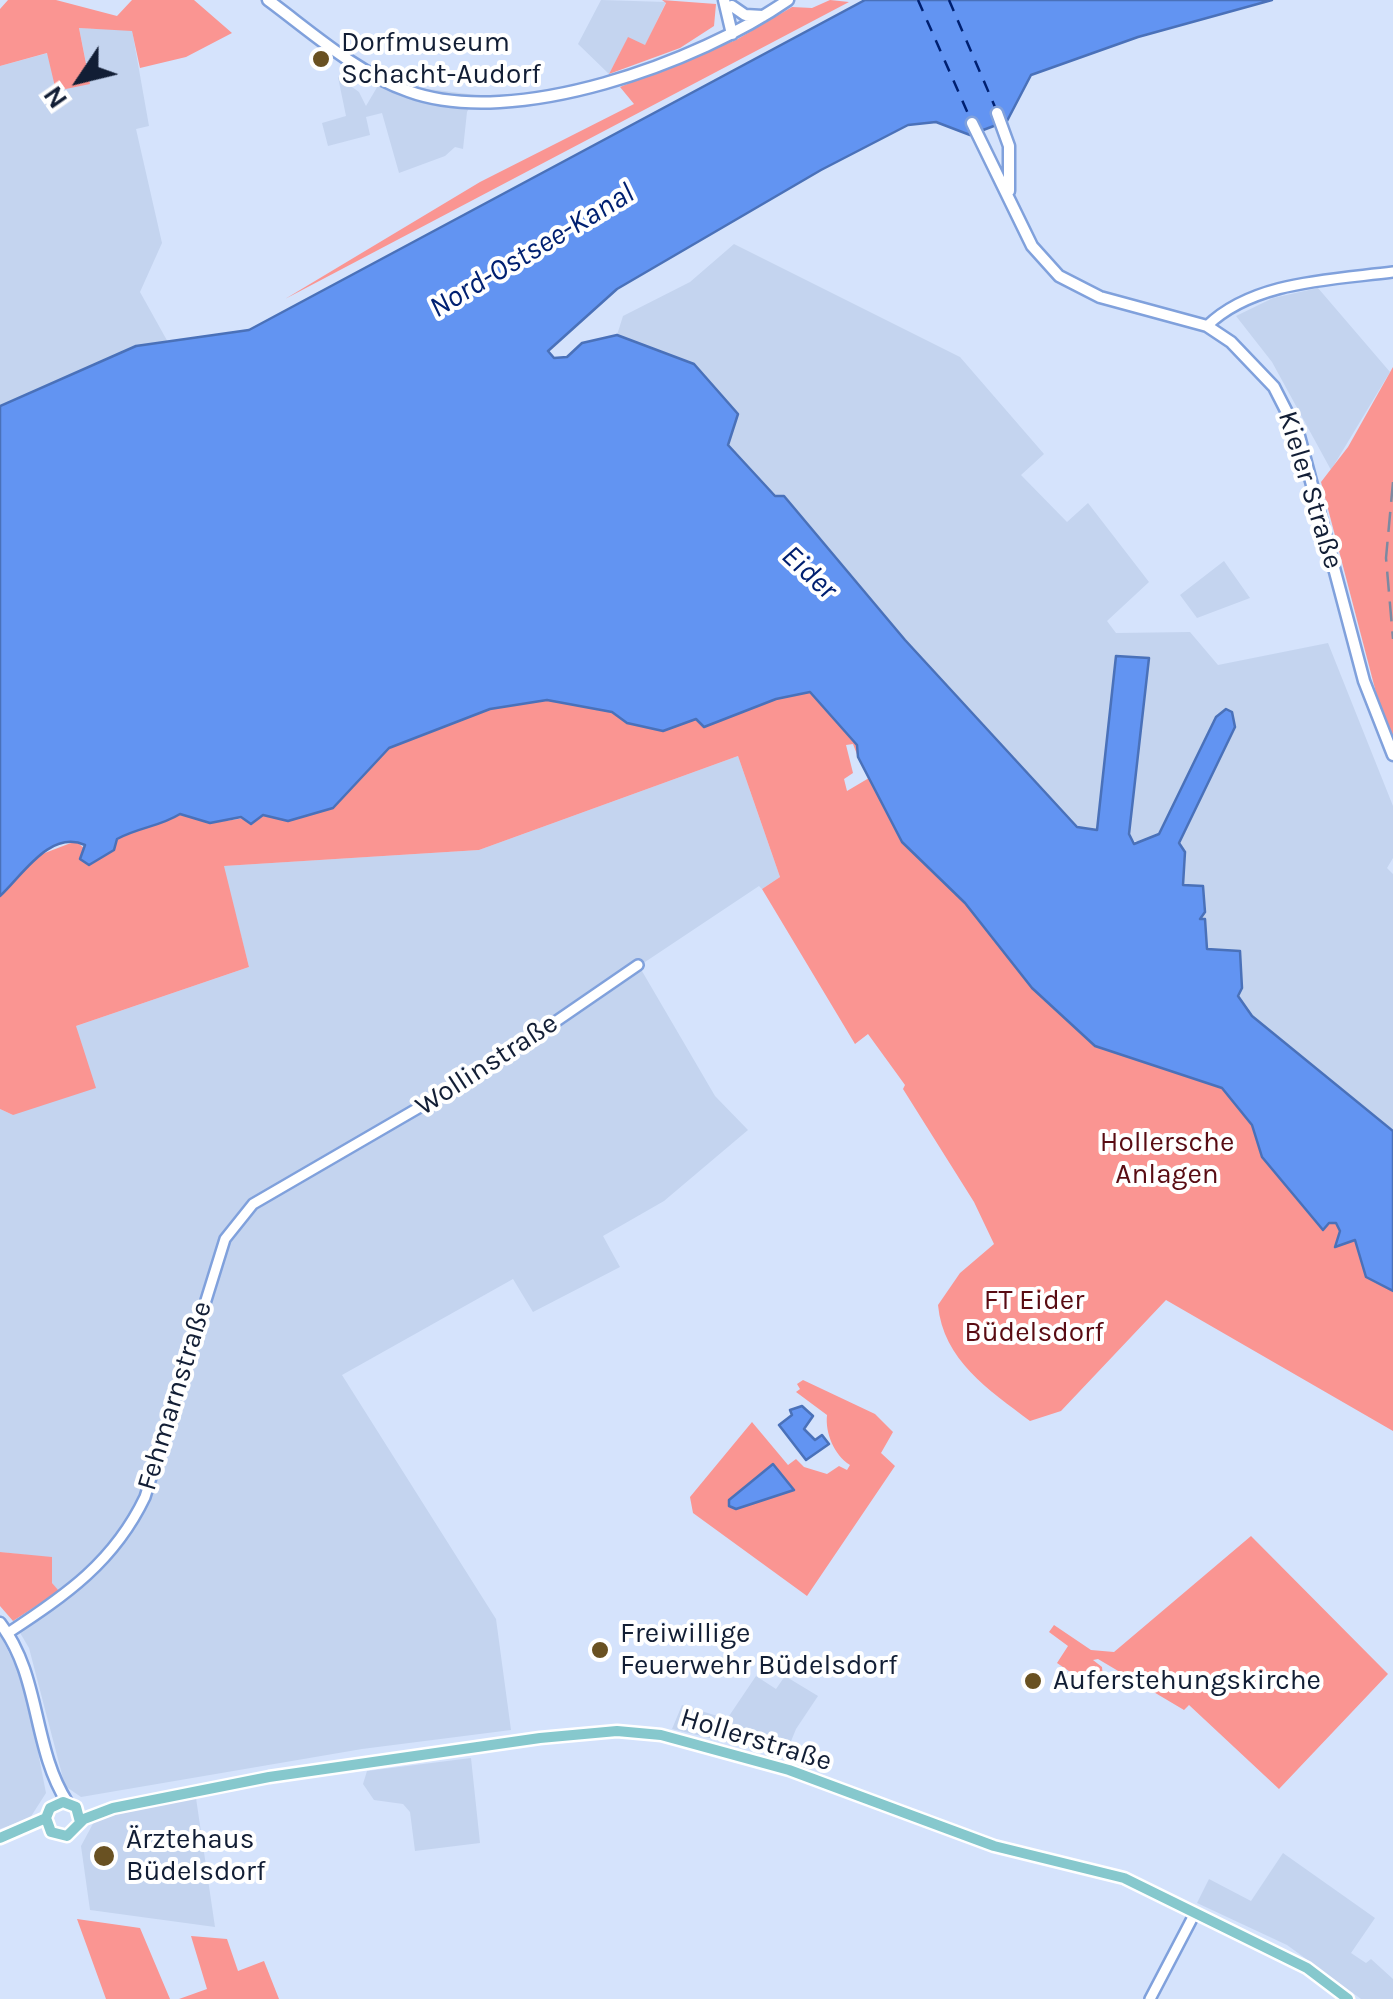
<!DOCTYPE html>
<html>
<head>
<meta charset="utf-8">
<style>
  body { margin:0 }
  #map { position:relative; width:1393px; height:1999px; overflow:hidden; background:#d5e3fc; font-family:Karla,sans-serif }
  canvas { display:block }
  .north { position:absolute; left:30px; top:30px; width:100px; height:100px; -webkit-text-stroke:8px #fff; paint-order:stroke; rotate:235deg; font-size:28px; font-weight:700; line-height:40px; text-align:center; color:#121e35 }
  .north::after { content:''; display:block; margin:auto; width:35px; height:45px; background:#121e35; clip-path:polygon(50% 0,100% 100%,50% 72%,0 100%) }
</style>
</head>
<body>
<div id="map">
<canvas width="1393" height="1999"></canvas>
<div class="north">N</div>
</div>
<script>
const context = document.querySelector('canvas').getContext('2d');
context.lineJoin = 'round';
function fill(path, color) { context.fillStyle = color; context.fill(path, 'evenodd'); }
function strokePath(path, color, width, dash) { context.strokeStyle = color; context.lineWidth = width; context.lineCap = dash ? 'butt' : 'round'; context.setLineDash(dash || []); context.stroke(path); }
function write(font, color, halo, rows, align = 'center') {
  context.font = font + ' Karla,sans-serif'; context.lineWidth = 8; context.setLineDash([]); context.textBaseline = 'middle'; context.strokeStyle = halo; context.fillStyle = color; for (const [text, x, y, turn = 0] of rows) {
    context.save(); context.translate(x, y); context.rotate((+turn || 0) * Math.PI / 180); context.textAlign = isNaN(turn) ? turn : align; if (halo) context.strokeText(text, 0, 0); context.fillText(text, 0, 0); context.restore();
  }
}
fill(new Path2D(`
  M 601,0 L 666,2 L 645,46 L 628,38 L 609,74 L 578,44 Z
  M 79,28 L 132,30 L 149,126 L 136,129 L 162,243 L 140,292 L 169,344 L 136,346 L 0,406 L 0,66 L 48,53 L 90,83 Z
  M 386,72 L 413,87 L 476,95 L 467,112 L 463,149 L 455,147 L 445,156 L 399,173 L 382,113 L 366,117 L 370,135 L 328,146 L 322,123 L 346,116 L 338,77 L 359,92 L 366,106 Z
  M 734,244 L 960,357 L 1044,454 L 1021,475 L 1067,522 L 1088,503 L 1149,582 L 1107,621 L 1116,633 L 1190,632 L 1218,665 L 1328,643 L 1393,806 L 1393,858 L 1387,868 L 1393,874 L 1393,1131 L 1252,1016 L 1207,949 L 1205,920 L 1200,919 L 1203,886 L 1183,886 L 1182,852 L 1077,827 L 905,640 L 784,496 L 775,497 L 728,444 L 738,414 L 694,364 L 617,335 L 623,316 L 690,282 Z
  M 1318,288 L 1390,372 L 1331,470 L 1272,362 L 1236,316 L 1273,298 Z
  M 1224,561 L 1250,598 L 1197,618 L 1180,595 Z
  M 738,756 L 780,877 L 762,889 L 759,886 L 639,966 L 715,1096 L 748,1130 L 664,1201 L 603,1236 L 620,1267 L 533,1312 L 513,1279 L 342,1375 L 496,1619 L 511,1730 L 362,1749 L 81,1797 L 65,1786 L 29,1648 L 13,1621 L 58,1591 L 52,1583 L 52,1558 L 0,1552 L 0,1109 L 13,1115 L 76,1026 L 249,967 L 223,866 L 479,850 Z
  M 0,1634 L 25,1686 L 46,1793 L 30,1818 L 0,1829 Z
  M 756,1676 L 776,1689 L 785,1676 L 818,1696 L 796,1729 L 785,1756 L 672,1729 L 682,1705 L 727,1719 Z
  M 471,1758 L 480,1843 L 415,1851 L 410,1812 L 403,1804 L 374,1800 L 363,1784 L 367,1771 Z
  M 196,1798 L 215,1927 L 90,1910 L 81,1846 L 96,1818 Z
  M 1283,1853 L 1375,1918 L 1351,1953 L 1366,1963 L 1371,1959 L 1393,1979 L 1393,1999 L 1361,1999 L 1287,1945 L 1197,1903 L 1209,1879 L 1251,1901 Z`), '#c4d4ef');
fill(new Path2D(`
  M 8,0 L 56,0 L 117,16 L 132,0 L 194,0 L 232,33 L 186,57 L 140,68 L 132,31 L 79,28 L 90,84 L 56,91 L 47,53 L 0,66 L 0,9 Z
  M 662,0 L 716,4 L 714,26 L 680,48 L 609,74 L 628,37 L 645,45 L 666,3 Z
  M 830,0 L 849,2 L 285,299 L 480,182 L 634,104 L 620,87 L 736,40 L 792,7 L 812,8 Z
  M 1393,367 L 1393,738 L 1379,704 L 1321,482 L 1348,447 Z
  M 810,692 L 857,745 L 858,757 L 853,744 L 846,745 L 853,773 L 844,779 L 847,791 L 869,778 L 902,842 L 965,903 L 1169,1068 L 1222,1088 L 1252,1125 L 1262,1157 L 1311,1217 L 1336,1223 L 1340,1231 L 1335,1247 L 1355,1240 L 1366,1277 L 1393,1291 L 1393,1431 L 1166,1300 L 1061,1411 L 1030,1421 C 989,1390 943,1360 938,1305 L 960,1273 L 994,1244 L 974,1202 L 903,1089 L 905,1085 L 868,1034 L 855,1044 L 762,889 L 780,877 L 738,756 L 479,850 L 224,866 L 249,967 L 76,1026 L 96,1088 L 13,1115 L 0,1109 L 0,896 L 37,856 L 76,841 L 87,851 L 114,850 L 117,839 C 139,827 159,827 180,814 L 210,823 L 274,814 L 375,762 L 389,748 L 490,709 L 547,700 L 612,712 L 627,723 L 663,731 L 696,719 L 704,727 L 776,699 Z
  M 803,1380 L 875,1414 L 893,1432 L 881,1453 L 895,1466 L 807,1596 L 693,1513 L 690,1497 L 752,1422 L 788,1465 L 796,1459 L 804,1467 L 827,1474 L 839,1466 L 847,1470 L 850,1465 C 834,1455 825,1433 827,1415 L 796,1392 L 800,1389 L 797,1384 Z
  M 1251,1536 L 1388,1674 L 1279,1789 L 1189,1705 L 1184,1710 L 1098,1659 L 1093,1660 L 1102,1667 L 1103,1678 L 1094,1688 L 1057,1663 L 1068,1646 L 1049,1632 L 1054,1625 L 1091,1650 L 1114,1652 Z
  M 0,1552 L 52,1557 L 52,1583 L 59,1591 L 13,1621 L 0,1606 Z
  M 77,1919 L 140,1928 L 170,1999 L 106,1999 Z
  M 191,1936 L 227,1939 L 238,1971 L 264,1961 L 279,1999 L 179,1999 L 207,1989 Z`), '#fa9592');
const water = new Path2D(`
  M 865,0 L 1272,0 L 1138,37 L 1031,75 L 1007,121 L 970,135 L 936,122 L 908,125 L 821,170 L 617,289 L 548,351 L 554,358 L 567,357 L 582,343 L 617,335 L 694,364 L 738,414 L 728,445 L 775,496 L 784,496 L 905,640 L 1077,827 L 1097,830 L 1116,656 L 1149,658 L 1129,834 L 1134,844 L 1159,834 L 1216,717 L 1226,709 L 1232,712 L 1235,727 L 1179,843 L 1185,852 L 1183,885 L 1203,886 L 1205,912 L 1200,919 L 1205,919 L 1207,949 L 1240,951 L 1242,988 L 1238,996 L 1252,1016 L 1393,1131 L 1393,1291 L 1366,1277 L 1355,1240 L 1335,1247 L 1340,1231 L 1336,1223 L 1329,1223 L 1323,1230 L 1262,1157 L 1252,1125 L 1222,1088 L 1095,1046 L 1032,988 L 965,903 L 902,842 L 858,757 L 857,745 L 810,692 L 776,699 L 704,727 L 696,719 L 663,731 L 627,723 L 612,712 L 547,700 L 490,709 L 389,748 L 333,808 L 288,821 L 263,815 L 251,824 L 241,817 L 210,823 L 180,814 C 159,827 139,827 117,839 L 114,850 L 89,865 L 80,859 L 85,845 C 50,829 22,876 0,896 L 0,406 L 136,346 L 249,330 Z
  M 802,1406 L 813,1416 L 804,1429 L 815,1440 L 822,1435 L 829,1444 L 806,1460 L 779,1425 L 792,1415 L 790,1410 Z
  M 773,1464 L 794,1490 L 736,1509 L 729,1506 L 729,1500 Z`);
fill(water, '#6294f2');
strokePath(water, '#4a71b9', 2.5);
strokePath(new Path2D(`
  M 918,0 L 970,118
  M 949,0 L 995,107`), '#002071', 2.5, [12, 10]);
const tertiary = new Path2D(`
  M 1207,326 C 1253,281 1331,280 1393,272
  M 8,1633 C 66,1595 114,1562 145,1497 L 225,1239 L 253,1204 L 494,1064 L 638,965
  M 1150,1999 L 1195,1913`);
const secondary = new Path2D(`
  M 268,0 C 310,31 358,74 408,91 C 514,130 699,62 788,0
  M 724,0 L 732,34
  M 732,6 L 745,15 L 763,16
  M 997,113 L 1009,146 L 1009,191
  M 972,123 L 1032,246 L 1059,276 L 1100,297 L 1207,326 L 1231,342 L 1274,387 L 1299,436 L 1364,681 L 1393,755
  M 0,1623 C 41,1676 32,1747 67,1802`);
const primary = new Path2D(`
  M 80,1822 L 76,1807 L 63,1802 L 50,1808 L 46,1818 L 51,1832 L 67,1836 L 84,1819 L 113,1808 L 269,1777 L 540,1738 L 617,1731 L 661,1735 L 789,1770 L 994,1846 L 1124,1878 L 1307,1968 L 1348,1999
  M 0,1838 L 46,1818`);
strokePath(tertiary, '#80a1dc', 14);
strokePath(secondary, '#80a1dc', 15);
strokePath(primary, '#fff', 15);
strokePath(tertiary, '#fff', 9);
strokePath(secondary, '#fff', 10);
strokePath(primary, '#86c8cd', 10);
strokePath(new Path2D(`
  M 1393,482 L 1386,558 L 1393,639`), '#7c89a1', 2.5, [20, 10]);
for (const [x, y, r, color] of [
  [321,59,10,"#695122"],
  [600,1650,10,"#695122"],
  [1033,1681,10,"#695122"],
  [104,1856,12,"#695122"]
]) { const dot = new Path2D(); dot.arc(x, y, r, 0, 2 * Math.PI); context.fillStyle = color; context.fill(dot); strokePath(dot, '#fff', 4); }
write('28px', '#121e35', '#fff', [
  ["Dorfmuseum",341,43],
  ["Schacht-Audorf",341,75],
  ["Freiwillige",620,1634],
  ["Feuerwehr Büdelsdorf",620,1666],
  ["Auferstehungskirche",1053,1681],
  ["Ärztehaus",126,1840],
  ["Büdelsdorf",126,1872]
], 'left');
write('28px', '#121e35', '#fff', [
  ["Kieler Straße",1310,490,73],
  ["Wollinstraße",487,1065,-33],
  ["Fehmarnstraße",175,1396,-73],
  ["Hollerstraße",756,1740,17]
]);
write('28px', '#590c13', '#fff', [
  ["Hollersche",1167,1143],
  ["Anlagen",1167,1175],
  ["FT Eider",1034,1301],
  ["Büdelsdorf",1034,1333]
]);
write('italic 30px', '#002071', '#fff', [
  ["Nord-Ostsee-Kanal",532,251,-31],
  ["Eider",809,573,43]
]);
</script>
</body>
</html>
